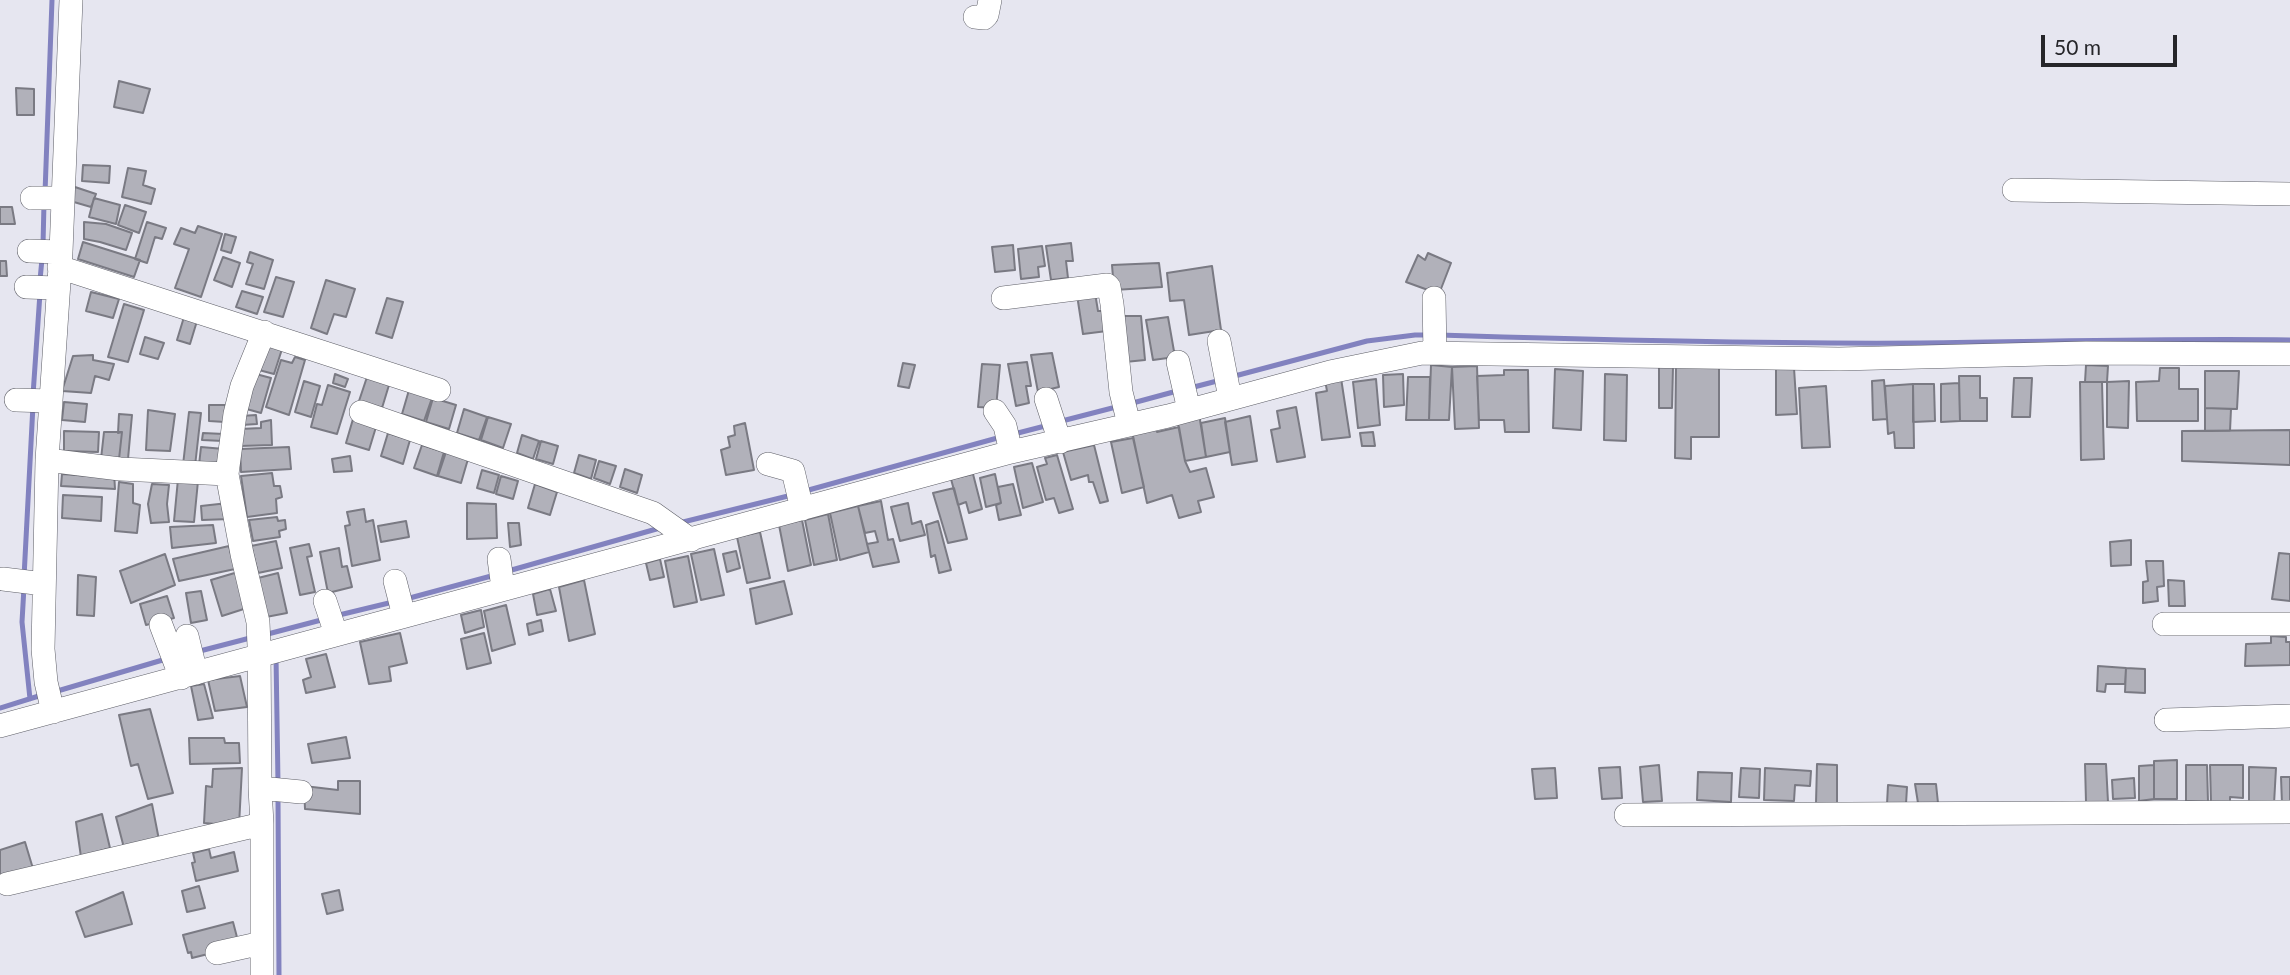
<!DOCTYPE html>
<html>
<head>
<meta charset="utf-8">
<style>
  body { margin:0 }
  #map { position:relative; width:2290px; height:975px; overflow:hidden; background:#e6e6f0; font-family:Lato,sans-serif }
  canvas { display:block }
  .scale { position:absolute; left:2041px; top:35px; width:136px; height:32px; box-sizing:border-box; border:4px solid #26262a; border-top:0; padding-left:9px; font-size:21px; line-height:24px; white-space:nowrap; color:#26262a; -webkit-text-stroke:5px #e6e6f0; paint-order:stroke }
</style>
</head>
<body>
<div id="map">
<canvas width="2290" height="975"></canvas>
<div class="scale">50 m</div>
</div>
<script>
const context = document.querySelector('canvas').getContext('2d');
context.lineJoin = 'round';
function strokePath(path, color, width, dash) { context.strokeStyle = color; context.lineWidth = width; context.lineCap = dash ? 'butt' : 'round'; context.setLineDash(dash || []); context.stroke(path); }
function fill(path, color) { context.fillStyle = color; context.fill(path, 'evenodd'); }
strokePath(new Path2D(`
  M 45,193 L 52,0
  M 43,245 L 44,203
  M 40,280 L 42,259
  M 1439,335 C 1600,340 1760,344 1920,343 C 2043,342 2167,338 2290,340
  M 1231,377 L 1367,341 L 1415,335 L 1429,335
  M 1190,388 L 1221,380
  M 33,395 L 40,293
  M 1129,404 L 1177,391
  M 1058,422 L 1120,406
  M 1014,434 L 1049,425
  M 805,491 L 1001,437
  M 679,523 L 792,495
  M 508,571 L 660,528
  M 24,577 L 33,405
  M 24,587 L 22,622 L 30,699
  M 406,599 L 495,575
  M 335,616 L 393,602
  M 264,635 L 325,619
  M 196,652 L 254,637
  M 276,656 L 278,783
  M 54,692 L 166,659
  M 0,708 L 42,695
  M 278,796 L 279,975`), '#8282bf', 5);
const building = new Path2D(`
  M 119,81 L 150,89 L 143,113 L 114,107 Z
  M 16,88 L 34,89 L 34,115 L 17,115 Z
  M 83,165 L 110,166 L 109,183 L 82,181 Z
  M 128,168 L 146,171 L 143,185 L 155,189 L 151,204 L 122,197 Z
  M 72,186 L 96,194 L 91,207 L 67,200 Z
  M 94,198 L 120,205 L 116,224 L 89,217 Z
  M 125,205 L 146,212 L 139,233 L 118,225 Z
  M 0,207 L 12,207 L 15,224 L 0,224 Z
  M 84,222 L 106,224 L 132,233 L 126,250 L 100,242 L 84,239 Z
  M 147,222 L 166,228 L 162,239 L 155,237 L 147,263 L 135,259 Z
  M 198,226 L 222,234 L 201,297 L 175,288 L 189,249 L 174,244 L 181,228 L 195,233 Z
  M 225,234 L 236,237 L 231,253 L 221,250 Z
  M 83,242 L 140,260 L 134,277 L 78,259 Z
  M 1071,243 L 1073,261 L 1066,261 L 1068,278 L 1051,280 L 1046,246 Z
  M 1013,245 L 1015,270 L 995,272 L 992,247 Z
  M 1042,246 L 1045,266 L 1038,267 L 1039,277 L 1021,279 L 1018,249 Z
  M 250,252 L 273,260 L 264,289 L 246,284 L 253,264 L 247,262 Z
  M 1428,253 L 1451,263 L 1439,294 L 1406,282 L 1418,255 L 1425,260 Z
  M 223,257 L 240,263 L 232,287 L 214,280 Z
  M 0,261 L 6,261 L 7,276 L 0,276 Z
  M 1159,263 L 1162,287 L 1114,290 L 1112,265 Z
  M 1212,266 L 1221,330 L 1189,335 L 1184,300 L 1170,301 L 1167,273 Z
  M 276,277 L 294,282 L 283,317 L 264,312 Z
  M 326,280 L 355,289 L 346,317 L 334,314 L 327,334 L 311,328 Z
  M 242,291 L 263,297 L 257,314 L 236,307 Z
  M 91,292 L 119,299 L 113,318 L 86,311 Z
  M 1095,293 L 1098,311 L 1103,311 L 1107,331 L 1083,334 L 1077,295 Z
  M 387,298 L 403,302 L 392,338 L 376,333 Z
  M 124,304 L 144,310 L 128,362 L 108,357 Z
  M 1119,316 L 1141,316 L 1145,360 L 1125,362 Z
  M 184,317 L 197,321 L 190,344 L 177,340 Z
  M 1168,317 L 1175,357 L 1153,360 L 1146,320 Z
  M 145,337 L 164,343 L 158,359 L 140,354 Z
  M 264,340 L 283,346 L 274,374 L 255,369 Z
  M 1052,353 L 1059,387 L 1038,392 L 1031,355 Z
  M 93,355 L 93,360 L 114,364 L 109,380 L 95,376 L 91,393 L 62,391 L 73,356 Z
  M 295,357 L 305,360 L 289,415 L 266,407 L 281,360 L 292,363 Z
  M 1027,362 L 1031,386 L 1026,386 L 1029,403 L 1016,406 L 1008,364 Z
  M 903,363 L 915,365 L 909,388 L 898,386 Z
  M 982,364 L 1000,365 L 996,408 L 978,407 Z
  M 1431,365 L 1452,367 L 1449,420 L 1429,420 Z
  M 1676,365 L 1719,365 L 1719,437 L 1691,437 L 1691,459 L 1675,458 Z
  M 2086,365 L 2108,366 L 2107,382 L 2085,382 Z
  M 1477,366 L 1479,428 L 1455,429 L 1452,367 Z
  M 1659,367 L 1673,367 L 1672,408 L 1659,408 Z
  M 1794,368 L 1797,414 L 1776,415 L 1776,369 Z
  M 2160,368 L 2179,368 L 2179,389 L 2198,389 L 2198,421 L 2137,421 L 2136,382 L 2159,381 Z
  M 1555,369 L 1583,371 L 1581,430 L 1553,428 Z
  M 1504,370 L 1528,370 L 1529,432 L 1505,432 L 1504,420 L 1479,420 L 1477,376 L 1504,375 Z
  M 2205,371 L 2239,371 L 2237,409 L 2205,408 Z
  M 252,373 L 271,378 L 261,413 L 243,408 Z
  M 335,374 L 348,379 L 345,387 L 333,383 Z
  M 1403,374 L 1404,405 L 1384,407 L 1383,375 Z
  M 1605,374 L 1627,375 L 1626,441 L 1604,440 Z
  M 1959,376 L 1980,376 L 1980,398 L 1987,398 L 1987,421 L 1960,421 Z
  M 367,377 L 389,385 L 382,408 L 359,401 Z
  M 1408,377 L 1430,377 L 1429,420 L 1406,420 Z
  M 1341,378 L 1350,437 L 1322,440 L 1316,393 L 1327,391 L 1325,380 Z
  M 2014,378 L 2032,378 L 2030,417 L 2012,417 Z
  M 1376,379 L 1380,425 L 1358,428 L 1353,382 Z
  M 1884,380 L 1887,419 L 1873,420 L 1872,381 Z
  M 304,381 L 320,386 L 311,417 L 295,412 Z
  M 2129,381 L 2128,428 L 2107,427 L 2107,382 Z
  M 2080,382 L 2102,382 L 2104,459 L 2081,460 Z
  M 1959,383 L 1960,421 L 1941,422 L 1941,384 Z
  M 1913,384 L 1934,384 L 1935,421 L 1913,422 Z
  M 1913,384 L 1914,448 L 1895,448 L 1894,432 L 1888,434 L 1885,386 Z
  M 328,385 L 350,392 L 337,434 L 311,427 L 317,404 L 322,405 Z
  M 1826,386 L 1830,447 L 1802,448 L 1799,388 Z
  M 409,390 L 432,398 L 424,421 L 402,414 Z
  M 433,398 L 456,405 L 449,429 L 426,422 Z
  M 64,402 L 87,404 L 85,422 L 62,420 Z
  M 209,405 L 226,405 L 225,422 L 209,421 Z
  M 1296,407 L 1305,457 L 1277,462 L 1271,430 L 1280,428 L 1277,411 Z
  M 2205,408 L 2231,409 L 2230,431 L 2205,431 Z
  M 464,409 L 487,417 L 479,440 L 457,433 Z
  M 148,410 L 175,414 L 170,451 L 146,450 Z
  M 189,412 L 201,413 L 195,466 L 183,465 Z
  M 119,414 L 132,415 L 128,459 L 119,459 L 122,432 L 118,433 Z
  M 1199,414 L 1206,457 L 1185,461 L 1177,419 Z
  M 256,415 L 257,424 L 241,425 L 241,416 Z
  M 1250,416 L 1257,461 L 1232,465 L 1225,422 Z
  M 488,417 L 511,424 L 503,448 L 481,440 Z
  M 1225,418 L 1230,452 L 1206,457 L 1201,423 Z
  M 353,419 L 376,427 L 369,450 L 346,443 Z
  M 271,420 L 272,445 L 240,446 L 240,429 L 261,428 L 261,422 Z
  M 745,423 L 754,470 L 726,475 L 721,450 L 730,447 L 728,437 L 735,435 L 734,426 Z
  M 1155,427 L 1157,432 L 1179,427 L 1185,461 L 1190,472 L 1206,468 L 1214,497 L 1198,501 L 1201,512 L 1179,518 L 1172,495 L 1147,503 L 1132,431 Z
  M 2290,430 L 2290,465 L 2182,461 L 2182,431 Z
  M 64,431 L 99,432 L 98,452 L 64,451 Z
  M 104,432 L 122,432 L 119,459 L 101,459 Z
  M 1373,432 L 1375,446 L 1362,446 L 1360,433 Z
  M 203,433 L 224,434 L 223,441 L 202,440 Z
  M 388,433 L 410,440 L 403,464 L 381,456 Z
  M 522,435 L 539,441 L 533,459 L 517,453 Z
  M 1133,438 L 1144,487 L 1122,493 L 1111,442 Z
  M 541,441 L 558,446 L 553,464 L 536,459 Z
  M 422,445 L 444,452 L 437,476 L 414,468 Z
  M 1094,445 L 1108,501 L 1100,503 L 1093,482 L 1089,482 L 1088,475 L 1071,480 L 1063,452 Z
  M 201,447 L 224,449 L 218,466 L 199,465 Z
  M 289,447 L 291,469 L 241,472 L 240,449 Z
  M 446,452 L 468,459 L 461,483 L 438,476 Z
  M 579,455 L 596,460 L 591,479 L 574,473 Z
  M 1057,455 L 1073,509 L 1059,513 L 1054,498 L 1046,500 L 1037,467 L 1047,464 L 1045,458 Z
  M 350,456 L 352,471 L 334,472 L 332,459 Z
  M 599,461 L 616,466 L 610,484 L 594,478 Z
  M 1032,463 L 1043,502 L 1023,508 L 1014,467 Z
  M 625,469 L 642,475 L 637,493 L 620,487 Z
  M 482,470 L 499,475 L 494,493 L 477,488 Z
  M 114,472 L 115,489 L 61,486 L 62,474 L 89,476 Z
  M 272,473 L 274,486 L 280,486 L 282,497 L 276,499 L 277,513 L 247,517 L 241,476 Z
  M 973,474 L 982,509 L 969,513 L 966,502 L 958,505 L 951,479 Z
  M 995,474 L 1001,503 L 986,507 L 980,478 Z
  M 501,476 L 518,481 L 513,499 L 496,494 Z
  M 178,479 L 198,481 L 194,522 L 174,521 Z
  M 119,482 L 133,484 L 133,503 L 140,505 L 137,533 L 115,531 Z
  M 152,484 L 169,485 L 167,504 L 169,522 L 151,523 L 148,504 Z
  M 535,484 L 557,492 L 550,515 L 528,508 Z
  M 1013,484 L 1021,515 L 999,520 L 996,505 L 1001,503 L 998,487 Z
  M 954,488 L 967,539 L 948,543 L 933,493 Z
  M 63,495 L 102,497 L 101,521 L 62,518 Z
  M 881,501 L 888,540 L 893,539 L 899,562 L 873,567 L 867,544 L 878,542 L 875,531 L 865,533 L 858,506 Z
  M 228,503 L 230,519 L 202,520 L 201,506 Z
  M 467,503 L 496,504 L 497,538 L 467,539 Z
  M 908,503 L 912,524 L 921,521 L 925,535 L 900,541 L 891,507 Z
  M 858,506 L 869,552 L 840,560 L 830,513 Z
  M 364,509 L 366,522 L 373,520 L 380,560 L 352,566 L 345,526 L 350,525 L 347,512 Z
  M 828,514 L 837,560 L 814,565 L 805,520 Z
  M 277,517 L 278,521 L 285,520 L 286,529 L 279,531 L 280,537 L 253,541 L 249,520 Z
  M 802,520 L 811,565 L 788,571 L 779,525 Z
  M 406,521 L 409,537 L 381,542 L 378,526 Z
  M 938,521 L 951,570 L 939,573 L 935,555 L 931,557 L 926,525 Z
  M 508,523 L 519,523 L 521,545 L 510,547 Z
  M 213,525 L 216,543 L 172,548 L 170,527 Z
  M 760,532 L 770,578 L 747,583 L 737,537 Z
  M 2131,540 L 2131,565 L 2111,566 L 2110,542 Z
  M 276,541 L 282,568 L 258,573 L 251,546 Z
  M 309,544 L 312,556 L 307,557 L 315,592 L 300,595 L 290,548 Z
  M 229,546 L 235,569 L 179,581 L 173,559 Z
  M 339,548 L 342,567 L 347,566 L 352,587 L 328,593 L 320,552 Z
  M 714,549 L 724,595 L 701,600 L 691,554 Z
  M 736,551 L 740,568 L 727,572 L 723,554 Z
  M 2279,553 L 2290,554 L 2290,601 L 2272,599 Z
  M 165,554 L 175,585 L 131,603 L 120,571 Z
  M 688,556 L 697,602 L 674,607 L 665,561 Z
  M 660,559 L 664,577 L 650,580 L 646,563 Z
  M 2146,561 L 2163,561 L 2164,586 L 2157,587 L 2158,601 L 2143,603 L 2143,582 L 2148,581 Z
  M 238,572 L 250,607 L 222,616 L 211,580 Z
  M 278,573 L 287,613 L 266,617 L 258,578 Z
  M 78,575 L 96,577 L 94,616 L 77,615 Z
  M 584,580 L 595,634 L 569,641 L 559,587 Z
  M 2168,580 L 2184,581 L 2185,606 L 2169,606 Z
  M 784,581 L 792,614 L 756,624 L 750,589 Z
  M 550,589 L 556,611 L 537,615 L 533,594 Z
  M 201,591 L 207,620 L 191,623 L 186,593 Z
  M 167,596 L 174,618 L 146,625 L 140,604 Z
  M 506,605 L 515,644 L 492,651 L 484,611 Z
  M 481,610 L 484,627 L 465,633 L 461,615 Z
  M 541,620 L 543,631 L 529,635 L 527,624 Z
  M 400,633 L 407,663 L 389,667 L 391,681 L 369,684 L 360,642 Z
  M 484,633 L 491,663 L 467,669 L 461,639 Z
  M 2271,636 L 2286,637 L 2286,642 L 2290,642 L 2290,665 L 2245,666 L 2246,644 L 2271,643 Z
  M 326,654 L 335,687 L 306,693 L 303,680 L 311,677 L 306,659 Z
  M 2098,666 L 2126,668 L 2125,684 L 2106,684 L 2105,692 L 2097,691 Z
  M 2126,668 L 2145,669 L 2145,693 L 2125,692 Z
  M 240,676 L 247,707 L 215,711 L 208,680 Z
  M 204,684 L 213,718 L 198,720 L 191,686 Z
  M 150,709 L 173,793 L 148,799 L 138,764 L 131,766 L 119,715 Z
  M 346,737 L 350,758 L 312,763 L 308,744 Z
  M 189,738 L 224,738 L 225,743 L 239,743 L 240,763 L 190,764 Z
  M 2177,760 L 2177,799 L 2154,799 L 2154,761 Z
  M 1817,764 L 1837,765 L 1837,805 L 1816,803 Z
  M 2085,764 L 2106,764 L 2108,802 L 2086,802 Z
  M 1659,765 L 1662,801 L 1643,802 L 1640,767 Z
  M 2154,765 L 2154,799 L 2139,801 L 2139,766 Z
  M 2186,765 L 2207,765 L 2208,802 L 2186,801 Z
  M 2210,765 L 2243,765 L 2243,798 L 2230,797 L 2230,803 L 2211,803 Z
  M 1620,767 L 1622,798 L 1602,799 L 1599,768 Z
  M 2249,767 L 2276,768 L 2274,804 L 2249,804 Z
  M 242,768 L 239,826 L 204,823 L 206,786 L 212,787 L 213,769 Z
  M 1555,768 L 1557,798 L 1535,799 L 1532,769 Z
  M 1741,768 L 1760,769 L 1759,798 L 1739,797 Z
  M 1765,768 L 1811,771 L 1810,786 L 1795,785 L 1794,801 L 1764,800 Z
  M 1698,772 L 1732,773 L 1731,802 L 1697,800 Z
  M 2281,777 L 2290,777 L 2290,804 L 2282,804 Z
  M 2134,778 L 2135,798 L 2113,799 L 2112,780 Z
  M 338,781 L 360,781 L 360,814 L 305,809 L 304,786 L 338,790 Z
  M 1915,784 L 1936,784 L 1938,803 L 1918,803 Z
  M 1888,785 L 1907,787 L 1906,804 L 1887,804 Z
  M 152,804 L 159,840 L 124,848 L 116,817 Z
  M 102,814 L 110,848 L 81,857 L 76,822 Z
  M 25,842 L 34,872 L 0,884 L 0,850 Z
  M 209,849 L 211,858 L 234,852 L 238,871 L 196,881 L 192,863 L 195,862 L 193,853 Z
  M 199,886 L 205,908 L 187,912 L 182,891 Z
  M 339,890 L 343,910 L 327,914 L 322,894 Z
  M 123,892 L 132,924 L 85,937 L 76,912 Z
  M 233,922 L 238,941 L 208,954 L 192,958 L 191,952 L 188,953 L 183,935 Z`);
fill(building, '#b1b1ba');
strokePath(building, '#7a7a83', 2);
const minor = new Path2D(`
  M 975,17 L 984,18 L 987,15 L 990,0
  M 2014,190 L 2290,194
  M 32,198 L 62,198
  M 29,251 L 61,252
  M 59,267 L 439,390
  M 26,287 L 57,288
  M 1003,298 L 1107,285 L 1109,287 L 1112,304 L 1121,392 L 1129,424
  M 1434,298 L 1435,353
  M 1219,341 L 1230,398
  M 1178,362 L 1189,410
  M 1046,399 L 1060,442
  M 16,400 L 50,401
  M 995,411 L 1005,426 L 1011,452
  M 361,412 L 653,513 L 691,540
  M 47,460 L 120,469 L 227,474
  M 768,464 L 793,471 L 802,509
  M 499,559 L 503,588
  M 3,579 L 44,584
  M 395,581 L 404,616
  M 325,601 L 336,634
  M 2164,624 L 2290,624
  M 161,625 L 181,678
  M 187,636 L 196,673
  M 53,712 L 46,682 L 43,649 L 47,460 L 61,252 L 71,0
  M 2166,720 L 2290,716
  M 0,726 L 1011,452 L 1168,416 L 1330,372 L 1422,353 L 1839,359 L 2086,353 L 2290,354
  M 260,788 L 301,792
  M 1626,815 L 2290,812
  M 7,884 L 262,824
  M 217,953 L 262,943
  M 262,975 L 262,824 L 260,788 L 259,646 L 258,622 L 242,554 L 227,474 L 235,414 L 242,386 L 264,332`);
strokePath(minor, '#5e5f67', 24);
strokePath(minor, '#fff', 23);
</script>
</body>
</html>
